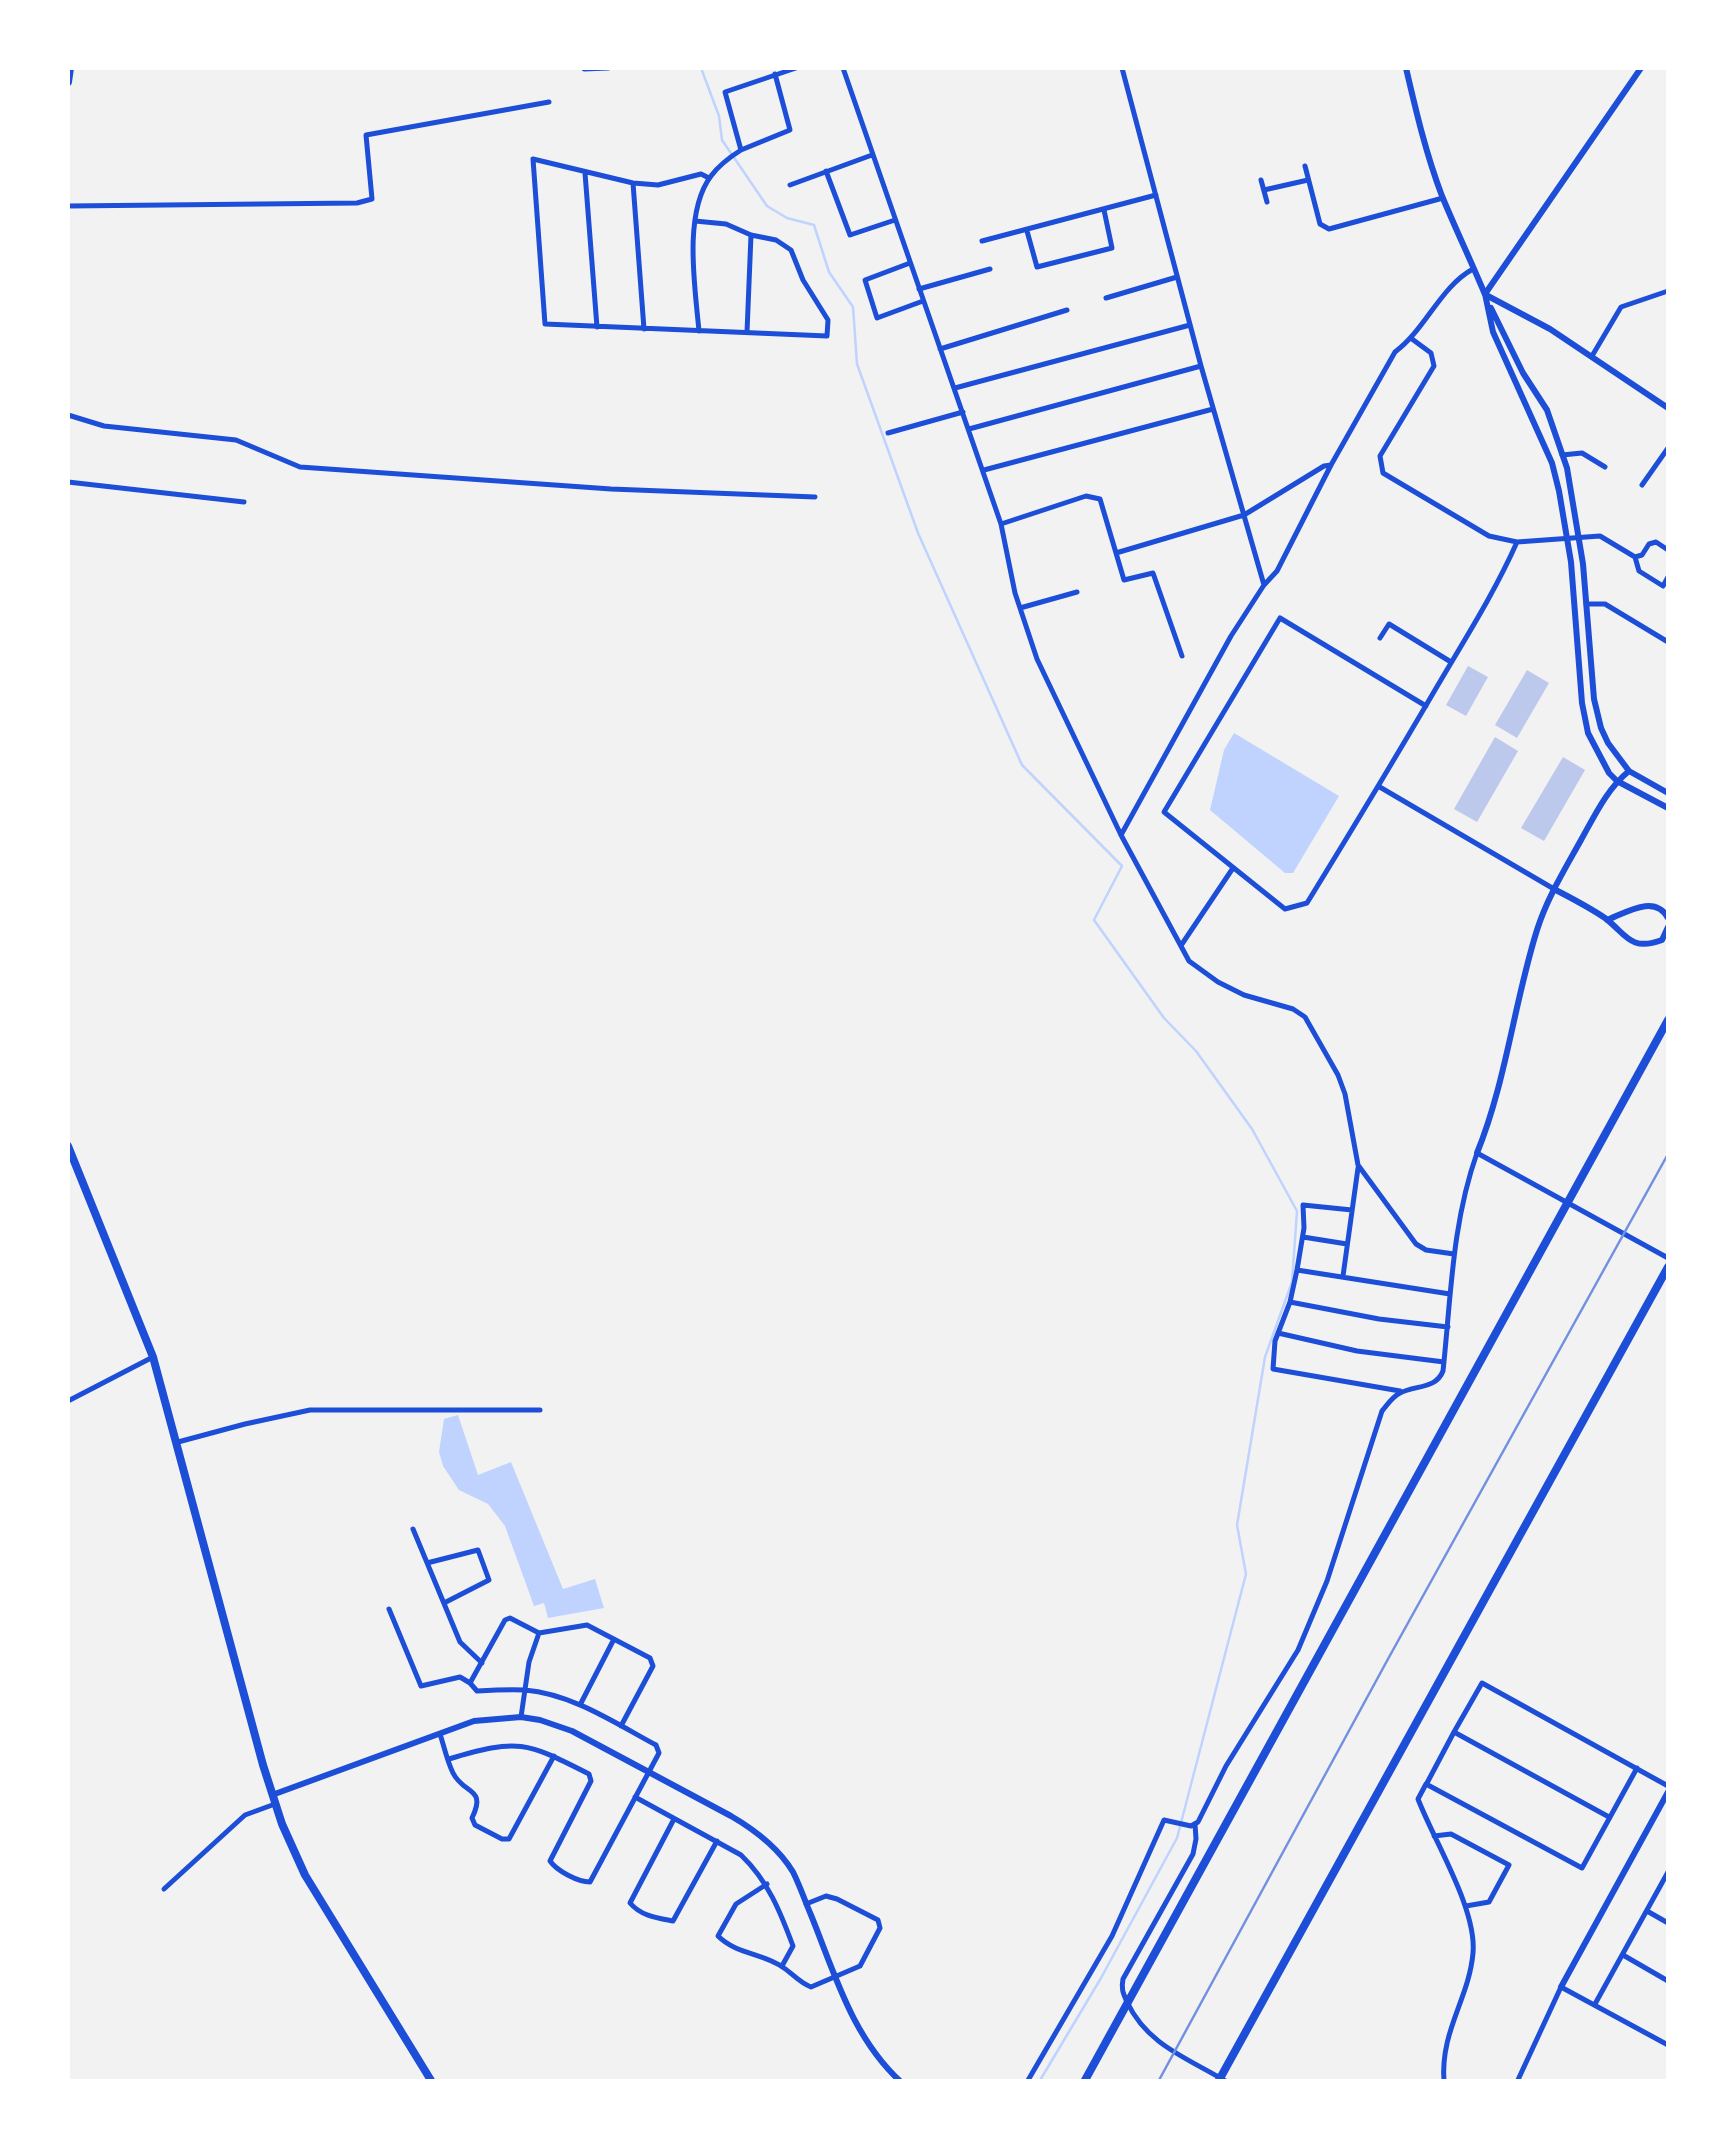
<!DOCTYPE html>
<html>
<head>
<meta charset="utf-8">
<style>
  body { margin:0 }
  #map { position:relative; width:1736px; height:2149px; overflow:hidden; background:#f2f2f2; font-family:"PT Sans Narrow",sans-serif }
  canvas { display:block }
  .frame { position:absolute; inset:0; border:70px solid #fff; pointer-events:none }
</style>
</head>
<body>
<div id="map">
<canvas width="1736" height="2149"></canvas>
<div class="frame"></div>
</div>
<script>
const context = document.querySelector('canvas').getContext('2d');
context.lineJoin = 'round';
function fill(path, color) { context.fillStyle = color; context.fill(path, 'evenodd'); }
function strokePath(path, color, width, dash) { context.strokeStyle = color; context.lineWidth = width; context.lineCap = dash ? 'butt' : 'round'; context.setLineDash(dash || []); context.stroke(path); }
fill(new Path2D(`
  M 1234,733 L 1339,796 L 1293,873 L 1285,873 L 1210,810 L 1224,750 Z
  M 458,1415 L 478,1475 L 511,1462 L 563,1589 L 595,1579 L 604,1608 L 548,1618 L 544,1603 L 534,1606 L 505,1526 L 488,1504 L 459,1490 L 443,1466 L 439,1452 L 444,1419 Z`), '#bfd3fe');
strokePath(new Path2D(`
  M 701,68 L 719,116 L 722,140 L 767,206 L 787,218 L 814,225 L 829,272 L 853,307 L 857,364 L 918,533 L 1022,765 L 1122,866 L 1094,920 L 1164,1018 L 1196,1051 L 1252,1129 L 1297,1211 L 1292,1282 L 1265,1357 L 1237,1525 L 1246,1574 L 1177,1838 L 1101,1978 L 1039,2082`), '#bfd3fe', 2.5);
fill(new Path2D(`
  M 1468,666 L 1488,677 L 1466,716 L 1446,705 Z
  M 1527,670 L 1549,683 L 1517,738 L 1495,725 Z
  M 1495,737 L 1518,751 L 1477,822 L 1454,809 Z
  M 1563,757 L 1585,770 L 1544,841 L 1521,828 Z`), '#bdc9ec');
strokePath(new Path2D(`
  M 843,68 L 1001,524 L 1015,593 L 1037,659 L 1121,835 L 1189,961 L 1218,982 L 1244,995 L 1293,1009 L 1305,1017 L 1338,1075 L 1345,1094 L 1358,1165 L 1416,1244 L 1426,1250 L 1454,1254
  M 1122,68 L 1201,366 L 1264,585
  M 584,69 L 608,68
  M 741,150 L 790,130 L 775,74
  M 1305,166 L 1320,224 L 1329,229 L 1443,198
  M 826,171 L 850,235 L 895,220
  M 585,173 L 597,327
  M 1261,180 L 1267,202
  M 633,183 L 644,329
  M 790,185 L 872,155
  M 1264,190 L 1308,180
  M 68,206 L 357,203 L 372,199 L 366,135 L 549,102
  M 695,221 L 726,224 L 751,235 L 776,240 L 791,250 L 803,280 L 828,320 L 827,336 L 545,324 L 533,159 L 633,183 L 658,185 L 701,174 L 709,178
  M 1027,231 L 1037,267 L 1112,248 L 1104,210
  M 982,241 L 1156,195
  M 910,263 L 865,280 L 877,318 L 923,301
  M 919,289 L 990,269
  M 1106,298 L 1177,277
  M 699,331 C 695,287 683,213 711,176 C 719,165 730,157 741,150 L 725,92 L 796,68
  M 747,332 L 751,235
  M 1412,339 L 1431,353 L 1434,366 L 1380,456 L 1383,473 L 1489,536 L 1517,542 L 1600,536 L 1635,557 L 1639,571 L 1663,586 L 1668,577
  M 940,349 L 1067,310
  M 1592,356 L 1621,307 L 1668,291
  M 955,388 L 1190,325
  M 68,415 L 104,426 L 236,440 L 300,467 L 611,489 L 815,497
  M 969,429 L 1201,366
  M 888,433 L 963,412
  M 1562,455 L 1582,453 L 1605,467
  M 984,470 L 1213,409
  M 68,482 L 244,502
  M 1642,485 L 1668,448
  M 1001,524 L 1086,496 L 1100,499 L 1116,553 L 1244,515 L 1324,466 L 1331,465
  M 1116,553 L 1124,580 L 1153,573 L 1182,656
  M 1635,557 L 1642,555 L 1649,544 L 1656,542 L 1668,550
  M 1586,604 L 1605,604 L 1668,642
  M 1020,608 L 1077,592
  M 1380,638 L 1389,624 L 1451,662
  M 1426,706 L 1280,618 L 1164,812 L 1285,909 L 1307,903 C 1350,833 1393,762 1435,690 C 1463,642 1494,594 1517,542
  M 1378,786 L 1554,889
  M 1121,835 L 1231,636 L 1264,585 L 1277,571 L 1331,465 L 1395,352 C 1426,329 1440,287 1473,269
  M 1182,944 L 1233,868
  M 1352,1210 L 1303,1205 L 1304,1228 L 1297,1270 L 1290,1302 L 1275,1341 L 1273,1369 L 1400,1391
  M 1303,1237 L 1347,1244
  M 1297,1270 L 1450,1294
  M 1343,1276 L 1358,1168
  M 1290,1302 L 1379,1319 L 1448,1327
  M 1278,1333 L 1357,1351 L 1444,1362
  M 68,1401 L 153,1357
  M 178,1442 L 245,1424 L 310,1410 L 540,1410
  M 413,1529 L 460,1642 L 482,1663
  M 427,1563 L 478,1550 L 489,1580 L 444,1603
  M 389,1609 L 421,1686 L 460,1677 L 470,1683
  M 580,1705 L 614,1639
  M 521,1717 L 529,1662 L 539,1633
  M 440,1734 C 444,1746 447,1761 453,1773 C 464,1795 487,1787 472,1818 L 475,1825 L 502,1839 L 509,1839 L 554,1756
  M 449,1759 C 519,1738 526,1742 589,1774 L 591,1781 L 550,1861 C 557,1871 578,1882 590,1882 L 659,1753 L 656,1745 C 615,1723 572,1694 525,1690 C 509,1689 493,1690 477,1691 L 470,1683 L 505,1620 L 510,1618 L 539,1633 L 587,1625 L 650,1658 L 653,1666 L 621,1726
  M 1427,1783 L 1454,1732
  M 635,1797 L 741,1855 C 768,1881 780,1911 793,1946 L 782,1966
  M 1609,1817 L 1454,1732 L 1482,1683 L 1668,1786
  M 674,1819 L 630,1903 C 641,1916 657,1918 673,1921 L 717,1841
  M 1195,1824 L 1196,1839 L 1193,1854 L 1123,1979 C 1121,1989 1123,1993 1127,2002 C 1148,2046 1188,2058 1227,2082
  M 1434,1836 L 1451,1834 L 1509,1865 L 1489,1902 L 1466,1906
  M 767,1884 L 736,1904 L 718,1936 C 737,1955 764,1953 784,1968 C 794,1975 800,1983 811,1987 L 860,1966 L 880,1928 L 878,1920 L 837,1899 L 826,1896 L 806,1904
  M 164,1889 L 245,1815 L 275,1804
  M 1647,1911 L 1668,1923
  M 1623,1955 L 1668,1981
  M 1595,2004 L 1668,1872
  M 1027,2082 L 1112,1936 L 1164,1820 L 1191,1826 L 1198,1822 L 1226,1766 L 1298,1650 L 1327,1581 L 1382,1411 C 1388,1404 1392,1397 1400,1393 C 1416,1385 1436,1389 1443,1371 C 1451,1297 1452,1223 1477,1153 L 1668,1258
  M 1444,2082 C 1440,2031 1469,1999 1473,1953 C 1477,1909 1434,1841 1418,1799 L 1426,1784 L 1582,1868 L 1637,1768
  M 1517,2082 L 1561,1987 L 1668,2045`), '#1d4ed8', 5);
strokePath(new Path2D(`
  M 1406,68 C 1416,111 1426,154 1442,196 C 1456,230 1472,263 1486,297
  M 1641,68 L 1485,294 L 1493,332 L 1552,463 L 1559,491 L 1571,562 L 1582,703 L 1588,733 L 1609,773 L 1617,781 L 1668,808
  M 1486,295 L 1550,329 L 1668,408
  M 1491,308 L 1523,373 L 1547,410 L 1567,468 L 1583,564 L 1594,699 L 1601,728 L 1608,743 L 1629,771 L 1668,793
  M 1554,889 C 1571,898 1589,907 1605,918 C 1626,934 1630,952 1662,940 L 1668,927
  M 1607,920 C 1627,912 1655,894 1668,918
  M 1477,1153 C 1506,1082 1514,1003 1537,930 C 1547,898 1565,869 1581,840 C 1595,815 1607,789 1629,771
  M 272,1795 L 474,1721 L 521,1717 L 540,1720 L 572,1731 L 731,1816 C 755,1830 778,1847 793,1872 C 800,1886 805,1901 811,1915 C 835,1974 852,2037 901,2082
  M 1561,1987 L 1668,1792`), '#1d4ed8', 6);
strokePath(new Path2D(`
  M 68,82 L 70,68
  M 68,1146 L 153,1357 L 263,1765 L 282,1824 L 305,1875 L 432,2082`), '#1d4ed8', 8);
strokePath(new Path2D(`
  M 1084,2082 L 1668,1020
  M 1218,2082 L 1668,1267`), '#1d4ed8', 8);
strokePath(new Path2D(`
  M 1158,2082 L 1388,1659 L 1668,1154`), '#7290e2', 2.5);
</script>
</body>
</html>
